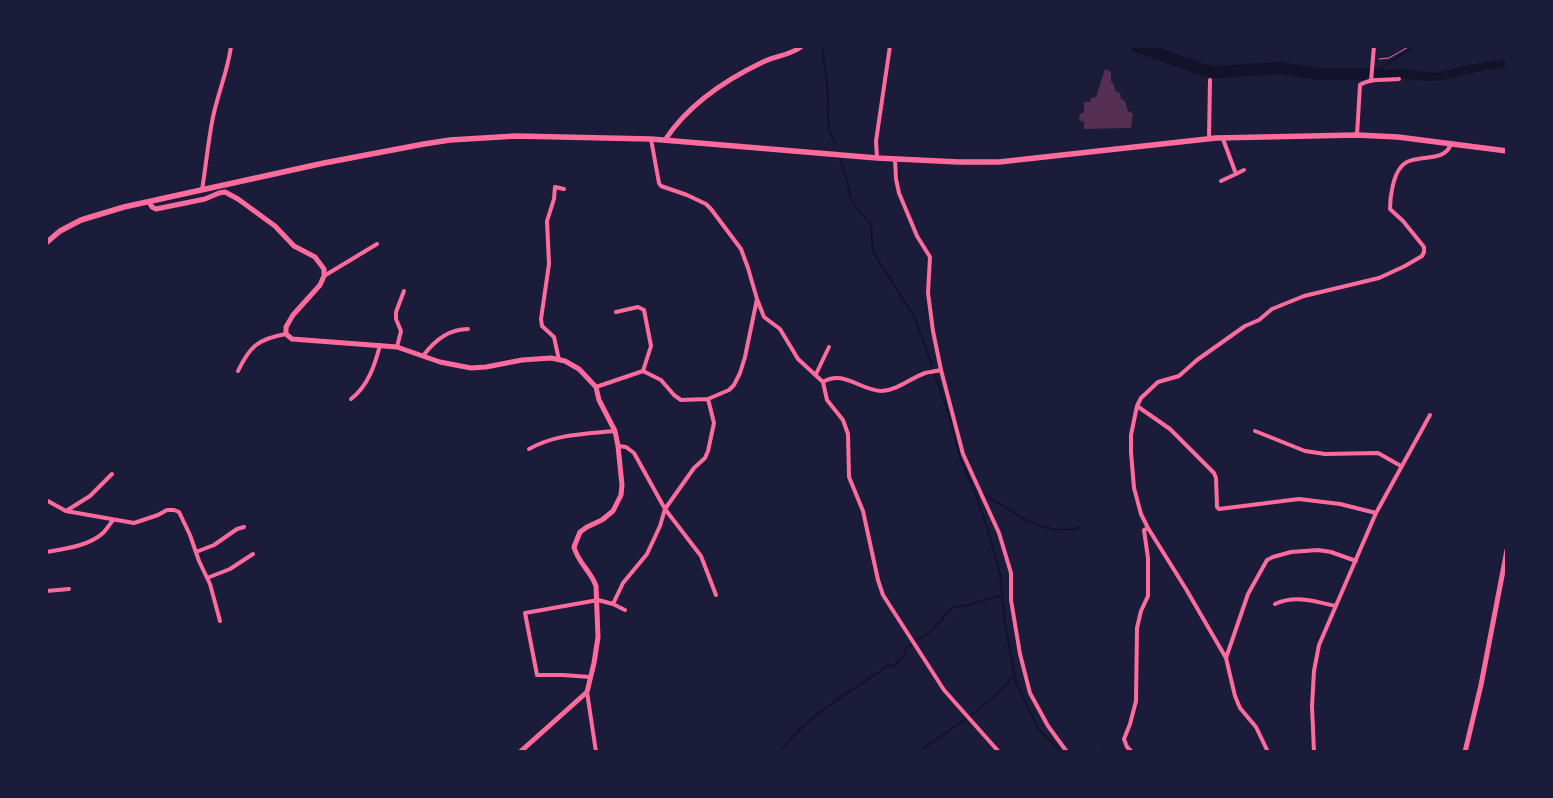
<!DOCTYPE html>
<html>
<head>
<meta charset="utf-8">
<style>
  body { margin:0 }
  #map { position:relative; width:1553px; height:798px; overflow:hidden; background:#1b1b3a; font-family:Literata,serif }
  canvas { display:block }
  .frame { position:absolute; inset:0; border:48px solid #1b1b3a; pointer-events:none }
</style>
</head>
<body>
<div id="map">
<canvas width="1553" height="798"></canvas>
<div class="frame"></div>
</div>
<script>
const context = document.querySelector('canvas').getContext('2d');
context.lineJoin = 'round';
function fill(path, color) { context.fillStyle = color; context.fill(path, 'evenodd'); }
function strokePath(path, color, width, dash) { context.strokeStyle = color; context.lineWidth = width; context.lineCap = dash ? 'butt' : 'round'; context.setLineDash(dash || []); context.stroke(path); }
fill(new Path2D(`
  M 1507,59 L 1507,68 L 1485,70 L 1442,80 L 1428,81 L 1398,78 L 1378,78 L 1381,70 L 1401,69 L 1436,73 L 1468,65 Z`), '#12122b');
strokePath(new Path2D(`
  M 822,46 L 827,82 L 829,129 L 835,144
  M 1378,74 L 1384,66 L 1415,46
  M 839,157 L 845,173 L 851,200 L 871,225 L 873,252 L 915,318 L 932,366
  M 899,184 L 899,170
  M 903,198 L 907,208
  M 934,373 L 948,411 L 960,458 L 977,497 L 988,531 L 1000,573 L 1005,624 L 1016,682 L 1039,730 L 1062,752
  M 974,489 C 1010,506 1038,540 1081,527
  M 780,752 C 808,713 852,692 889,665 L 893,667 L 905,654 L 905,650 L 914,642 L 930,632 L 953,607 L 968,605 L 1002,595
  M 919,752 C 948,730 993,704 1014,675
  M 1101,752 L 1103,750`), '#12122b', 2);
strokePath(new Path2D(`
  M 1137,46 L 1203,70 L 1216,72 L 1280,68 L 1319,74 L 1378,74`), '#12122b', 12);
fill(new Path2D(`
  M 1105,69 L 1111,72 L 1111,82 L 1113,83 L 1116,92 L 1120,93 L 1121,99 L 1125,101 L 1128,111 L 1133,114 L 1131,128 L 1084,129 L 1084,122 L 1079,120 L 1080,114 L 1084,112 L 1084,102 L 1090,102 L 1091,98 L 1096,97 Z`), '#542f53');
strokePath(new Path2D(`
  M 1379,59 L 1389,58 L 1410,46`), '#ff6b9d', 1);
strokePath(new Path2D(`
  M 1371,81 L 1374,46
  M 1357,135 L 1360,85 C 1370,78 1387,80 1399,79
  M 1209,138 L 1210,80
  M 877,158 L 876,141 L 890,46
  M 895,159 L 896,179 L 899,193 L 917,236 L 930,257 L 928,293 L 933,331 L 941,370 L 963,454 L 999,533 L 1011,573 L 1011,600 L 1020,654 L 1030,693 L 1048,726 L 1067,752
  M 1236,174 L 1244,170
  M 1221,181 L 1236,174 L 1223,139
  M 202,190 C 206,166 208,141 213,117 C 218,93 228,70 231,46
  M 324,276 L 377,244
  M 757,299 L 764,317 L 780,329 L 798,359 L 823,382 L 827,400 L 843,420 L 848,434 L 849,477 L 863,511 L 878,580 L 883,595 L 944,690 L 999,752
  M 616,312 L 638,307 L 644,310 L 651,346 L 643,371
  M 397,347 L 401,331 L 396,319 L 396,312 L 404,291
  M 423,356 C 434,341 448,329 468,329
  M 559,360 L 554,337 L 542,326 L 541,319 L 549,264 L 547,221 L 554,199 L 555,187 L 564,189
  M 238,371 C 250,346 258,339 286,334
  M 816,374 L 829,347
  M 823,382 C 843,369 861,391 882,391 C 898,390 911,378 925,373 C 930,372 936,371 941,370
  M 596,387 L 643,371 L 661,380 L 674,395 L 681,400 L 708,399 L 729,390 L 734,385 L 740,373 L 745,357 L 757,299 L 748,268 L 741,249 L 711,209 L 706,204 L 687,195 L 661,186 L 659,183 L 651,139
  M 351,399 C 368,386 375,365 380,345
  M 1137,406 L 1170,429 L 1214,473 L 1216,478 L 1217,507 L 1219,509 L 1299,499 L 1340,504 L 1376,513
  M 1255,431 L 1305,451 L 1325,454 L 1378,453 L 1401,466
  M 618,446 L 626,447 L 634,453 L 665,509 L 701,556 L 716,595
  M 529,449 C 556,434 584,434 615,431
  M 46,500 L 66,511 L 134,523 L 158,515 L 167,510 L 174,510 L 179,512 L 190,535 L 199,561 L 210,584 L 220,621
  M 66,511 L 90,496 L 112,474
  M 46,552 C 64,549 89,546 103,533 C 107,529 110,524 113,520
  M 196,552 L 214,545 L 237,529 L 244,527
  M 207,578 L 230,569 L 253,554
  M 46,591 L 69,589
  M 613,604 L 623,583 L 647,554 L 660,526 L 665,509 L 694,468 L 705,458 L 708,451 L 714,423 L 708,399
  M 1275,604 C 1295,595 1314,601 1335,606
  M 1226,658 L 1248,594 L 1267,560 L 1273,557 L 1291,552 L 1318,550 L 1331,552 L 1356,561
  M 590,677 L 563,675 L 537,675 L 525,613 L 598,600 L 613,604 L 625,610
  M 587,692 L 596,752
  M 1132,752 L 1127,747 L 1124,739 L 1130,724 L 1136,701 L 1137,628 L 1141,611 L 1148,596 L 1148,558 L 1144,530 L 1148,528
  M 1268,752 L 1256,727 L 1240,708 L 1235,696 L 1226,658 L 1186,589 L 1148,528 L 1141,514 L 1134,488 L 1131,452 L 1131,435 L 1137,406 L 1141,398 L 1158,382 L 1179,376 L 1197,360 L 1245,326 L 1259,320 L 1272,309 L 1304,296 L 1379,278 L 1405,266 L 1422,256 L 1424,252 L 1424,247 L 1403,221 L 1390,209 C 1390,197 1393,176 1401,167 C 1412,152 1446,165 1451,143
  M 1314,752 L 1312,706 L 1314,671 L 1319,645 L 1376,513 L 1430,415`), '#ff6b9d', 4);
strokePath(new Path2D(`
  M 665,140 C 688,105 725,80 763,62 C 775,56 792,55 802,46
  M 149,202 L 152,207 L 156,209 L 205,199 L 219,193 L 225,192 L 238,199 L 275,226 L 294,246 L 315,257 L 324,269 L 324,276 L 320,285 L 293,315 L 286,327 L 286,334 L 292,339 L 397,347 L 440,362 L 471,368 L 486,367 L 522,360 L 551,358 L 565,361 L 579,369 L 596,387 L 599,400 L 615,431 L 618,446 L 622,485 L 621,495 L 613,511 L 602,520 L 587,527 L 580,532 L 574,547 C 578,563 591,571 596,586 L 598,637 L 594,663 L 587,692 L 520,752
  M 1465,752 L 1481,685 L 1507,550`), '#ff6b9d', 5);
strokePath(new Path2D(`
  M 46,243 L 60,231 L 81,220 L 124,207 L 324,163 L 424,144 L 450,140 L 516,136 L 651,139 L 877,158 L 959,162 L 999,162 L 1216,138 L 1357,135 L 1398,137 L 1507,151`), '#ff6b9d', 5.5);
</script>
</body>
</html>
